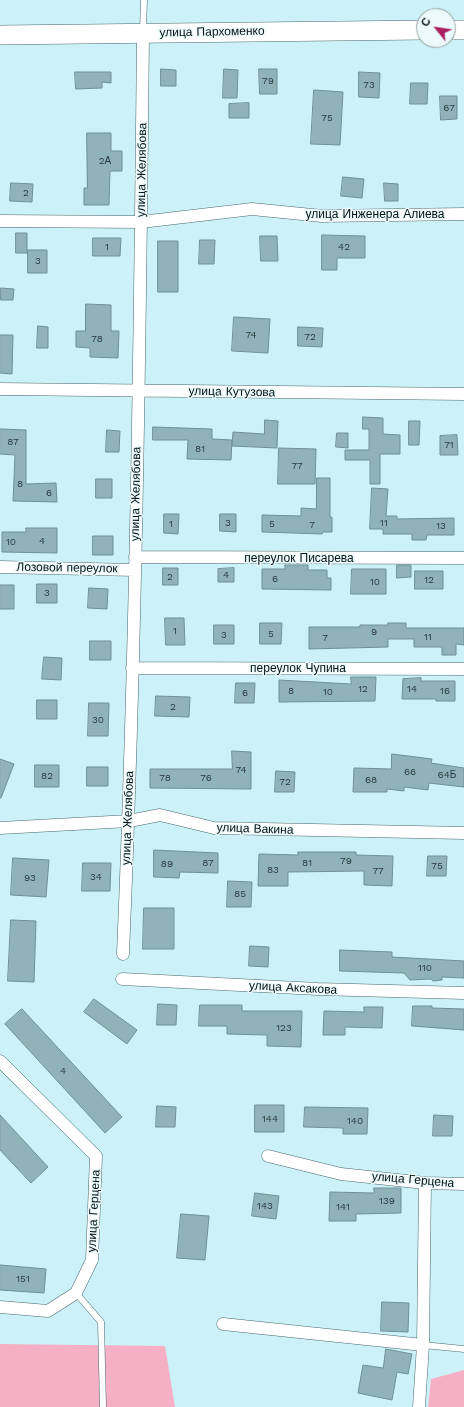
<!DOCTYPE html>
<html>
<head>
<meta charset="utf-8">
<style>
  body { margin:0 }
  #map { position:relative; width:464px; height:1407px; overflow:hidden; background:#cdf1f9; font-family:"Work Sans",sans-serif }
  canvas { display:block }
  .north { position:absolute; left:416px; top:8px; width:40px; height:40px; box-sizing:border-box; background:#ecfafd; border:1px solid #909ea0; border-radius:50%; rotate:300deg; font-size:11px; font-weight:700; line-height:16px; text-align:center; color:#061315 }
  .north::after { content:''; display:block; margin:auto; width:14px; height:18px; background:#ab1f5f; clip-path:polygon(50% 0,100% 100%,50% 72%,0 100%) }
</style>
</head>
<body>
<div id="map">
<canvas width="464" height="1407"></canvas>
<div class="north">С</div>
</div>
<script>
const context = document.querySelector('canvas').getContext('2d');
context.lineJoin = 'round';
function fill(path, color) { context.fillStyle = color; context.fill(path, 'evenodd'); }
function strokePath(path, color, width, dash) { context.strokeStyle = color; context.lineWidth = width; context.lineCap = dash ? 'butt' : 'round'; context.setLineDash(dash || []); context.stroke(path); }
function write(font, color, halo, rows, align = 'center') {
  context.font = font + ' "Work Sans",sans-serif'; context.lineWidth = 3; context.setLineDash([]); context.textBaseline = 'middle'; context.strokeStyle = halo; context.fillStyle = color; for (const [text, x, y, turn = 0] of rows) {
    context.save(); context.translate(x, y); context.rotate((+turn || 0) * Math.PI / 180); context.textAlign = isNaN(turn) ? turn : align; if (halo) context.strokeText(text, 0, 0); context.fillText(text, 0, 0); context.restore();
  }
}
fill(new Path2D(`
  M 0,1344 L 165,1346 L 175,1407 L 0,1407 Z
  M 464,1370 L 464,1407 L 428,1407 L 431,1379 Z`), '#f6b0c5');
const building = new Path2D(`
  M 161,69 L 176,70 L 176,86 L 161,86 Z
  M 224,69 L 238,70 L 237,98 L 223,98 Z
  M 259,69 L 277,69 L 277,94 L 260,94 Z
  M 75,72 L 111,72 L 111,83 L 102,82 L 102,88 L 76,89 Z
  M 359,72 L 380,73 L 379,98 L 359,97 Z
  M 411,83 L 428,83 L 427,104 L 410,104 Z
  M 314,90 L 343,92 L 340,145 L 311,144 Z
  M 440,96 L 457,96 L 457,119 L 441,120 Z
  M 249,103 L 249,118 L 229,118 L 229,104 Z
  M 87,133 L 111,133 L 111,151 L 122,151 L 122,171 L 110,171 L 109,205 L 84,205 L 84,188 L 87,188 Z
  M 343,177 L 364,179 L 362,198 L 341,196 Z
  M 11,183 L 33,184 L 32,202 L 10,201 Z
  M 384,183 L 398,184 L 398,201 L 385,201 Z
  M 16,233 L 27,233 L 27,253 L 16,253 Z
  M 322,235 L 365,236 L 365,258 L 337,258 L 337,270 L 322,270 Z
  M 260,236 L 277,236 L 278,261 L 261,261 Z
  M 93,238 L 121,238 L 120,256 L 93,256 Z
  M 200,240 L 215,240 L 214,264 L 199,264 Z
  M 158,241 L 178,241 L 178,292 L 158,292 Z
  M 28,250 L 47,250 L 47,273 L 28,273 Z
  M 1,288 L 14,289 L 13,300 L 1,300 Z
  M 86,304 L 111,305 L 111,331 L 119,331 L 118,358 L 90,357 L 90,348 L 76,347 L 76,331 L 85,331 Z
  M 234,317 L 270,319 L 268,353 L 232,351 Z
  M 38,326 L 48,327 L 48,348 L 37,348 Z
  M 298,327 L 323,328 L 322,347 L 298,346 Z
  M 0,335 L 13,335 L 12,374 L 0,373 Z
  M 363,417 L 383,418 L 383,434 L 400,435 L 400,454 L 380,454 L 380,484 L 370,484 L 370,460 L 345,460 L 345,450 L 369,450 L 369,429 L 363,429 Z
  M 265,420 L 278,421 L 277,448 L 232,446 L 233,432 L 264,434 Z
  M 409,421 L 420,421 L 419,445 L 409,445 Z
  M 153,427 L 212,429 L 212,439 L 232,440 L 231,460 L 187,459 L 188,440 L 153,440 Z
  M 0,429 L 26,430 L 26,484 L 56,483 L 57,502 L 13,501 L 15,455 L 0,454 Z
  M 107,430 L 120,431 L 119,452 L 106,452 Z
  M 337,433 L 348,433 L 348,448 L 336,447 Z
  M 457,435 L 458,455 L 440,455 L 440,436 Z
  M 279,448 L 316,449 L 315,484 L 278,484 Z
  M 317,478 L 330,478 L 330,517 L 332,517 L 332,532 L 323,532 L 322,534 L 262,532 L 262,515 L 301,516 L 301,508 L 316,509 Z
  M 96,479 L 112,479 L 112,498 L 96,498 Z
  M 372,488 L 388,489 L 386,516 L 397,516 L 397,519 L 454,518 L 454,535 L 427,535 L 426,540 L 412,540 L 412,534 L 383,534 L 383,529 L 370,529 Z
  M 164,514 L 179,514 L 178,534 L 164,533 Z
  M 220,514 L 236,514 L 236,532 L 220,531 Z
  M 26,528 L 57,528 L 57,553 L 2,552 L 2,532 L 26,532 Z
  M 93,536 L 113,536 L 113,555 L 93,555 Z
  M 285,565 L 308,565 L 308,570 L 327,570 L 327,578 L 331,578 L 331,590 L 262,589 L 262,569 L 285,569 Z
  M 397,565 L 411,565 L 411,577 L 397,578 Z
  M 163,568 L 178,568 L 178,585 L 163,585 Z
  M 234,568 L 234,582 L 218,582 L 218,569 Z
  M 352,569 L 386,569 L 386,594 L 351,594 Z
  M 415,571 L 443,571 L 443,589 L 415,589 Z
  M 37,584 L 57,584 L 57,603 L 37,603 Z
  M 0,585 L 14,585 L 14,609 L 0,609 Z
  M 89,588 L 108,589 L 107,609 L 88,608 Z
  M 165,618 L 184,618 L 185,645 L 166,645 Z
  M 260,623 L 282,623 L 281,644 L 260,644 Z
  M 388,623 L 406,623 L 406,628 L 464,628 L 464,645 L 456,644 L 456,655 L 442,655 L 442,647 L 414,647 L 414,639 L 388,639 L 388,647 L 309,649 L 309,627 L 360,627 L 360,625 L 388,625 Z
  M 214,625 L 234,625 L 234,644 L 214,644 Z
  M 90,641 L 111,641 L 111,660 L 90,660 Z
  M 44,657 L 62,658 L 61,680 L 42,679 Z
  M 351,677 L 376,677 L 375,701 L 279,702 L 279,680 L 351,684 Z
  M 421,678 L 421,681 L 455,681 L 455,701 L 436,701 L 436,699 L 402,699 L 403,679 Z
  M 236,683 L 255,683 L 254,703 L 235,703 Z
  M 156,696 L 190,697 L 189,717 L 155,716 Z
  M 37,700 L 57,700 L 57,719 L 37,719 Z
  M 89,703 L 109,703 L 108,736 L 88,736 Z
  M 232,751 L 251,752 L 251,789 L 150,788 L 150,769 L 232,769 Z
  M 392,754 L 432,759 L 431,763 L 464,768 L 464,787 L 429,783 L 428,790 L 404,787 L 404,791 L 387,789 L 387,792 L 353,792 L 354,768 L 391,769 Z
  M 0,759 L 14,764 L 1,798 L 0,798 Z
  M 35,765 L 59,765 L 59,787 L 35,787 Z
  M 87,767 L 108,767 L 108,786 L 87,786 Z
  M 276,771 L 295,772 L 294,792 L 275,792 Z
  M 154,850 L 218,853 L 218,873 L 180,872 L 179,878 L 154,877 Z
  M 298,852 L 356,852 L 356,855 L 393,856 L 392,886 L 364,885 L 364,871 L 288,872 L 288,886 L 258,886 L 259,854 L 298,855 Z
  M 428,856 L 447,856 L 446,876 L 427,876 Z
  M 13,858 L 49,860 L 46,897 L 11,895 Z
  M 83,863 L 111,863 L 110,891 L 82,891 Z
  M 228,881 L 252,882 L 251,907 L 227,907 Z
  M 144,908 L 174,908 L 174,949 L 143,949 Z
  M 11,920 L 36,921 L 34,982 L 8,981 Z
  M 250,946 L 269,947 L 268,967 L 249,966 Z
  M 340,950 L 392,952 L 392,957 L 464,961 L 464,978 L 442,977 L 442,980 L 433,981 L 431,979 L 410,980 L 404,973 L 340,971 Z
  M 94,999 L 137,1030 L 127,1044 L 84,1012 Z
  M 158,1004 L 177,1005 L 176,1025 L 157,1025 Z
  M 200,1005 L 242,1005 L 242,1011 L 302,1011 L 301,1047 L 267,1046 L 267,1035 L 227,1034 L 227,1026 L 199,1026 Z
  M 413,1006 L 432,1006 L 432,1008 L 464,1009 L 464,1030 L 412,1026 Z
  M 364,1007 L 383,1007 L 382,1028 L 345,1027 L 345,1035 L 323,1035 L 324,1011 L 364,1012 Z
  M 22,1009 L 122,1117 L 105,1133 L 5,1024 Z
  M 255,1105 L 284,1105 L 284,1132 L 255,1132 Z
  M 157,1106 L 176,1107 L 175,1127 L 156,1127 Z
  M 305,1107 L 368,1108 L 367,1134 L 343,1134 L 343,1128 L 304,1127 Z
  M 0,1115 L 48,1167 L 31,1183 L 0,1150 Z
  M 434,1115 L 453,1116 L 452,1136 L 433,1136 Z
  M 374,1188 L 401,1188 L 401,1213 L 356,1214 L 356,1221 L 329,1221 L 330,1192 L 374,1193 Z
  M 255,1193 L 279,1196 L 276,1219 L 252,1216 Z
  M 181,1214 L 209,1216 L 205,1260 L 177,1258 Z
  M 0,1265 L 46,1269 L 44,1293 L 0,1290 Z
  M 382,1302 L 409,1303 L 408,1332 L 381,1331 Z
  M 386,1349 L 412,1354 L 408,1374 L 397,1372 L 392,1400 L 358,1393 L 363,1365 L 383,1368 Z`);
fill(building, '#90b3ba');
strokePath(building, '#6e9097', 1);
const service = new Path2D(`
  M 143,30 L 144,0
  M 76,1293 L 101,1322 L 103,1407
  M 423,1345 L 464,1349`);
const minor = new Path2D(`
  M 0,221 L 141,222 L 252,209 L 322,216 L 464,214
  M 0,389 L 464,394
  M 135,557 L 464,558
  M 0,567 L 135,570
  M 132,668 L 464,669
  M 0,828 L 129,821 L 160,815 L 214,828 L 464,833
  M 123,954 C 136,647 140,340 143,33
  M 122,979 L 318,989 L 464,993
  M 0,1061 L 96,1156 L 92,1260 L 76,1293 L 48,1311 L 0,1307
  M 268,1156 L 341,1174 L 425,1183 L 464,1184
  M 223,1324 L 423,1345
  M 419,1407 L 423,1345 L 425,1183`);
const primary = new Path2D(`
  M 448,30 L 464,30
  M 0,35 L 424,30`);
strokePath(service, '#47686e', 7);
strokePath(minor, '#47686e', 13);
strokePath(primary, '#47686e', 20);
strokePath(service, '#fff', 6);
strokePath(minor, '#fff', 12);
strokePath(primary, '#fff', 19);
write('10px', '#283b3e', null, [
  ["79",268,81],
  ["73",369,85],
  ["67",449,108],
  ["75",327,118],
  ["2А",105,161],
  ["2",26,193],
  ["1",107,247],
  ["42",344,247],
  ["3",38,261],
  ["74",251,335],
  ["72",310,337],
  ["78",97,339],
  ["87",13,442],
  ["71",449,445],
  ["81",200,449],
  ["77",297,466],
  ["8",20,484],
  ["6",49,493],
  ["3",228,523],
  ["11",384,523],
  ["1",171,524],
  ["5",272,524],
  ["7",312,525],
  ["13",441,526],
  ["4",42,541],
  ["10",11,542],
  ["4",226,575],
  ["2",170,577],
  ["6",275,579],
  ["12",429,580],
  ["10",375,582],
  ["3",47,593],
  ["1",175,631],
  ["9",374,632],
  ["5",271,634],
  ["3",224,635],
  ["11",428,637],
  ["7",325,638],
  ["12",363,689],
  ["14",412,689],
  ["8",291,691],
  ["16",445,691],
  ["10",328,692],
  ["6",245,693],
  ["2",173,707],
  ["30",98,720],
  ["74",241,770],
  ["66",410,772],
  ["64Б",447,775],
  ["82",47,776],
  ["78",165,778],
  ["76",206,778],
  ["68",371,780],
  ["72",285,782],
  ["79",346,861],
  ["87",208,863],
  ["81",307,863],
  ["89",167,864],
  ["75",437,866],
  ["83",273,870],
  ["77",378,871],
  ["34",96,877],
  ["93",30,878],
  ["85",240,894],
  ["110",425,968],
  ["123",284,1028],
  ["4",63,1071],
  ["144",270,1119],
  ["140",355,1121],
  ["139",387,1201],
  ["143",265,1206],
  ["141",343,1207],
  ["151",23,1279]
]);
write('12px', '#061315', '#ecfafd', [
  ["улица Пархоменко",212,32,-1],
  ["улица Желябова",142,170,-89],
  ["улица Инженера Алиева",375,214],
  ["улица Кутузова",232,392,1],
  ["улица Желябова",136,494,-89],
  ["переулок Писарева",299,558],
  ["Лозовой переулок",67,568,1],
  ["переулок Чупина",298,668],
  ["улица Желябова",128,818,-88],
  ["улица Вакина",255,829,2],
  ["улица Аксакова",293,988,3],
  ["улица Герцена",413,1180,5],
  ["улица Герцена",94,1211,-87]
]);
</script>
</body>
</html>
